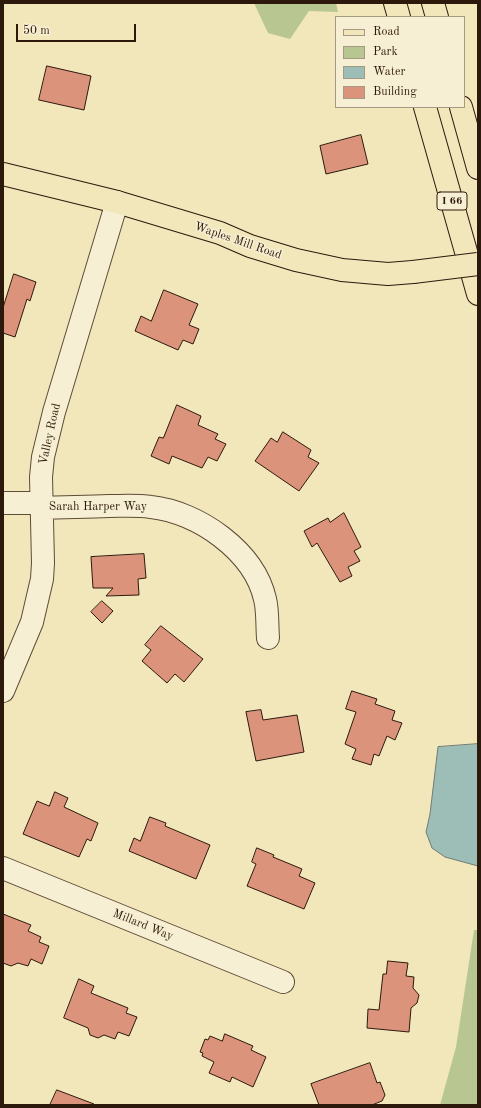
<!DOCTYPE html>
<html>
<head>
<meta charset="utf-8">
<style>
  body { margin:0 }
  #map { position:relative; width:481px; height:1108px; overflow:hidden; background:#f2e6bb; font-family:"Old Standard TT",serif }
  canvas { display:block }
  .frame { position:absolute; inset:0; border:4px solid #2d190b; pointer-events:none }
  .legend { position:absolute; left:335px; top:16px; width:130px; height:92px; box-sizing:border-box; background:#f7efd3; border:1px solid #a69983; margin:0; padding:5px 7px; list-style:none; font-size:12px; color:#2d190b }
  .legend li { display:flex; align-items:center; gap:8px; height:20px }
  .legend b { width:20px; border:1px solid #a69983 }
  .scale { position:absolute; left:16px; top:24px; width:120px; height:18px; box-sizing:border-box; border:2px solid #2d190b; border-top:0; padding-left:5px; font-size:12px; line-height:14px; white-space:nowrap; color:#2d190b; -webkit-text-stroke:3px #f7efd3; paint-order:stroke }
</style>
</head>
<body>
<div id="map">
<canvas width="481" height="1108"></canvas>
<div class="frame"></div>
<ul class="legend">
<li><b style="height:5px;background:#f2e6bb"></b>Road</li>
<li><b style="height:11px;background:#b8c692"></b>Park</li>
<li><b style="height:11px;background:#9cbeb7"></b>Water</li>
<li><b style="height:11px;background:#db947b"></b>Building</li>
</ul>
<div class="scale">50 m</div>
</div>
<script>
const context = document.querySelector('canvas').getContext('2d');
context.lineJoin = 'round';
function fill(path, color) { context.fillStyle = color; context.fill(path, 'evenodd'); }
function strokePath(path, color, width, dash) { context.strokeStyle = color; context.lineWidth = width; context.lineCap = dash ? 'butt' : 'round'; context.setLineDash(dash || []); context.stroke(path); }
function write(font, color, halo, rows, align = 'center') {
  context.font = font + ' "Old Standard TT",serif'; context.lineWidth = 3; context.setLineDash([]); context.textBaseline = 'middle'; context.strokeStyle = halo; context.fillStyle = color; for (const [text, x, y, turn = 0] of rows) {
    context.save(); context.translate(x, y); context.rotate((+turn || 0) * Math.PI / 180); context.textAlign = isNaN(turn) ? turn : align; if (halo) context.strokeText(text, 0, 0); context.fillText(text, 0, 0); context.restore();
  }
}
fill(new Path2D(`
  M 254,3 L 336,3 L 338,12 L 309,11 L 290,39 L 268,33 Z
  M 474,930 L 478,930 L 478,1105 L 440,1105 L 456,1047 Z`), '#b8c692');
const water = new Path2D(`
  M 478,744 L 478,866 L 445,857 L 432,848 L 426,832 L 430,814 L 438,747 Z`);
fill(water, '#9cbeb7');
strokePath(water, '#707c72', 1);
const building = new Path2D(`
  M 47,66 L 91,76 L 84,110 L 39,100 Z
  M 361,135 L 368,164 L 326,174 L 320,146 Z
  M 14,274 L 36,282 L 30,301 L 27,299 L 15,337 L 3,333 L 3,308 Z
  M 164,290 L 198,304 L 189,325 L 199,329 L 193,344 L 183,340 L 178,350 L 135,331 L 141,316 L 151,321 Z
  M 177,405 L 201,416 L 198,425 L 218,434 L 215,439 L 226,444 L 217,461 L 208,457 L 202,468 L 172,456 L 169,464 L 151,456 L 159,437 L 163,438 Z
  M 283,432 L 311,450 L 308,457 L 319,463 L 299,491 L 255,461 L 271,438 L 277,442 Z
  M 344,513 L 361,547 L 354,551 L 360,561 L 348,567 L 352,576 L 340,582 L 317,543 L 312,547 L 304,531 L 328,518 L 330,522 Z
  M 144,554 L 146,578 L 138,579 L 139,595 L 106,596 L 113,588 L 93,588 L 91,557 Z
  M 102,601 L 113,611 L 102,623 L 91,612 Z
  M 161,626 L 203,659 L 184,682 L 175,674 L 167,683 L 142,661 L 151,650 L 145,645 Z
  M 352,691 L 377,699 L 375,704 L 395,711 L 392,720 L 402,723 L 395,740 L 387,736 L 379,756 L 374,754 L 371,765 L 352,759 L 356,749 L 345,744 L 356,712 L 346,709 Z
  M 261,710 L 263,720 L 297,715 L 304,752 L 256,761 L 246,712 Z
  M 55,792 L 68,798 L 64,807 L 98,823 L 91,841 L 87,839 L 79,857 L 23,834 L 37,801 L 49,806 Z
  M 150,817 L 166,823 L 165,826 L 210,845 L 196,879 L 129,851 L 134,838 L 140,841 Z
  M 257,848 L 274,855 L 273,857 L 302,869 L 299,876 L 315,883 L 304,909 L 247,886 L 256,864 L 252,862 Z
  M 3,914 L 31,925 L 28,931 L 41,937 L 39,942 L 49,946 L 42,964 L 31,959 L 28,966 L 18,963 L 11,966 L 3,963 Z
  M 388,961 L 408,963 L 406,976 L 414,977 L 413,988 L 419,995 L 417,1003 L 411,1008 L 409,1032 L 367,1028 L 368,1009 L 379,1010 L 383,974 L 386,974 Z
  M 79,979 L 94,986 L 91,993 L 128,1008 L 126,1013 L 137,1017 L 129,1036 L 118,1032 L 115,1039 L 104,1035 L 98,1038 L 90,1035 L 88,1028 L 64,1018 Z
  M 225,1034 L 253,1046 L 251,1050 L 266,1057 L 253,1087 L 232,1077 L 230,1082 L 209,1073 L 214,1062 L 202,1056 L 203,1053 L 200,1052 L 205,1039 L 208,1040 L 210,1036 L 222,1041 Z
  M 370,1063 L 377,1083 L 380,1082 L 385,1095 L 382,1101 L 372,1105 L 319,1105 L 311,1084 Z
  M 57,1090 L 94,1104 L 94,1105 L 50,1105 Z`);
fill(building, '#db947b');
strokePath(building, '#2d190b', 1);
const minor = new Path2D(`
  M 3,503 L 42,503
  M 42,508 C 64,507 86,507 109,506 C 123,506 137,505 151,507 C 198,512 254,551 265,599 C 268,611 267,625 268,638
  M 3,691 L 32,622 L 42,579 L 43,563 L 41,477 L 43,457 L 54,412 L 117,202
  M 3,868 L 283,982`);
const major = new Path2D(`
  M 3,174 L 117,202 L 220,233 L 250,246 L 296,260 L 342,270 L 388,274 L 413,272`);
const highway = new Path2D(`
  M 395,3 L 399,17
  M 433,3 L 437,17
  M 425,107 L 478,294
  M 461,107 L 478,168`);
strokePath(minor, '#5e4c37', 24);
strokePath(major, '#2d190b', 24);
strokePath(highway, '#2d190b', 24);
strokePath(minor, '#f7efd3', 22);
strokePath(major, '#f2e6bb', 22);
strokePath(highway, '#f2e6bb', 22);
const majorBridge = new Path2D(`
  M 413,272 L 478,264`);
strokePath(majorBridge, '#2d190b', 24, []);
strokePath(majorBridge, '#f2e6bb', 22);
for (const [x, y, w] of [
  [452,201,30]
]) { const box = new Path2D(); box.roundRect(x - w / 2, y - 9, w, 18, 3); context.fillStyle = '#f7efd3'; context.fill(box); strokePath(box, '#2d190b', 1); }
write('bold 11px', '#2d190b', null, [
  ["I 66",452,201]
]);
write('12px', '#2d190b', '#f7efd3', [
  ["Waples Mill Road",238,241,19],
  ["Valley Road",50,434,-77],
  ["Sarah Harper Way",98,507],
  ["Millard Way",143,925,22]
]);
</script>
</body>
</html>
